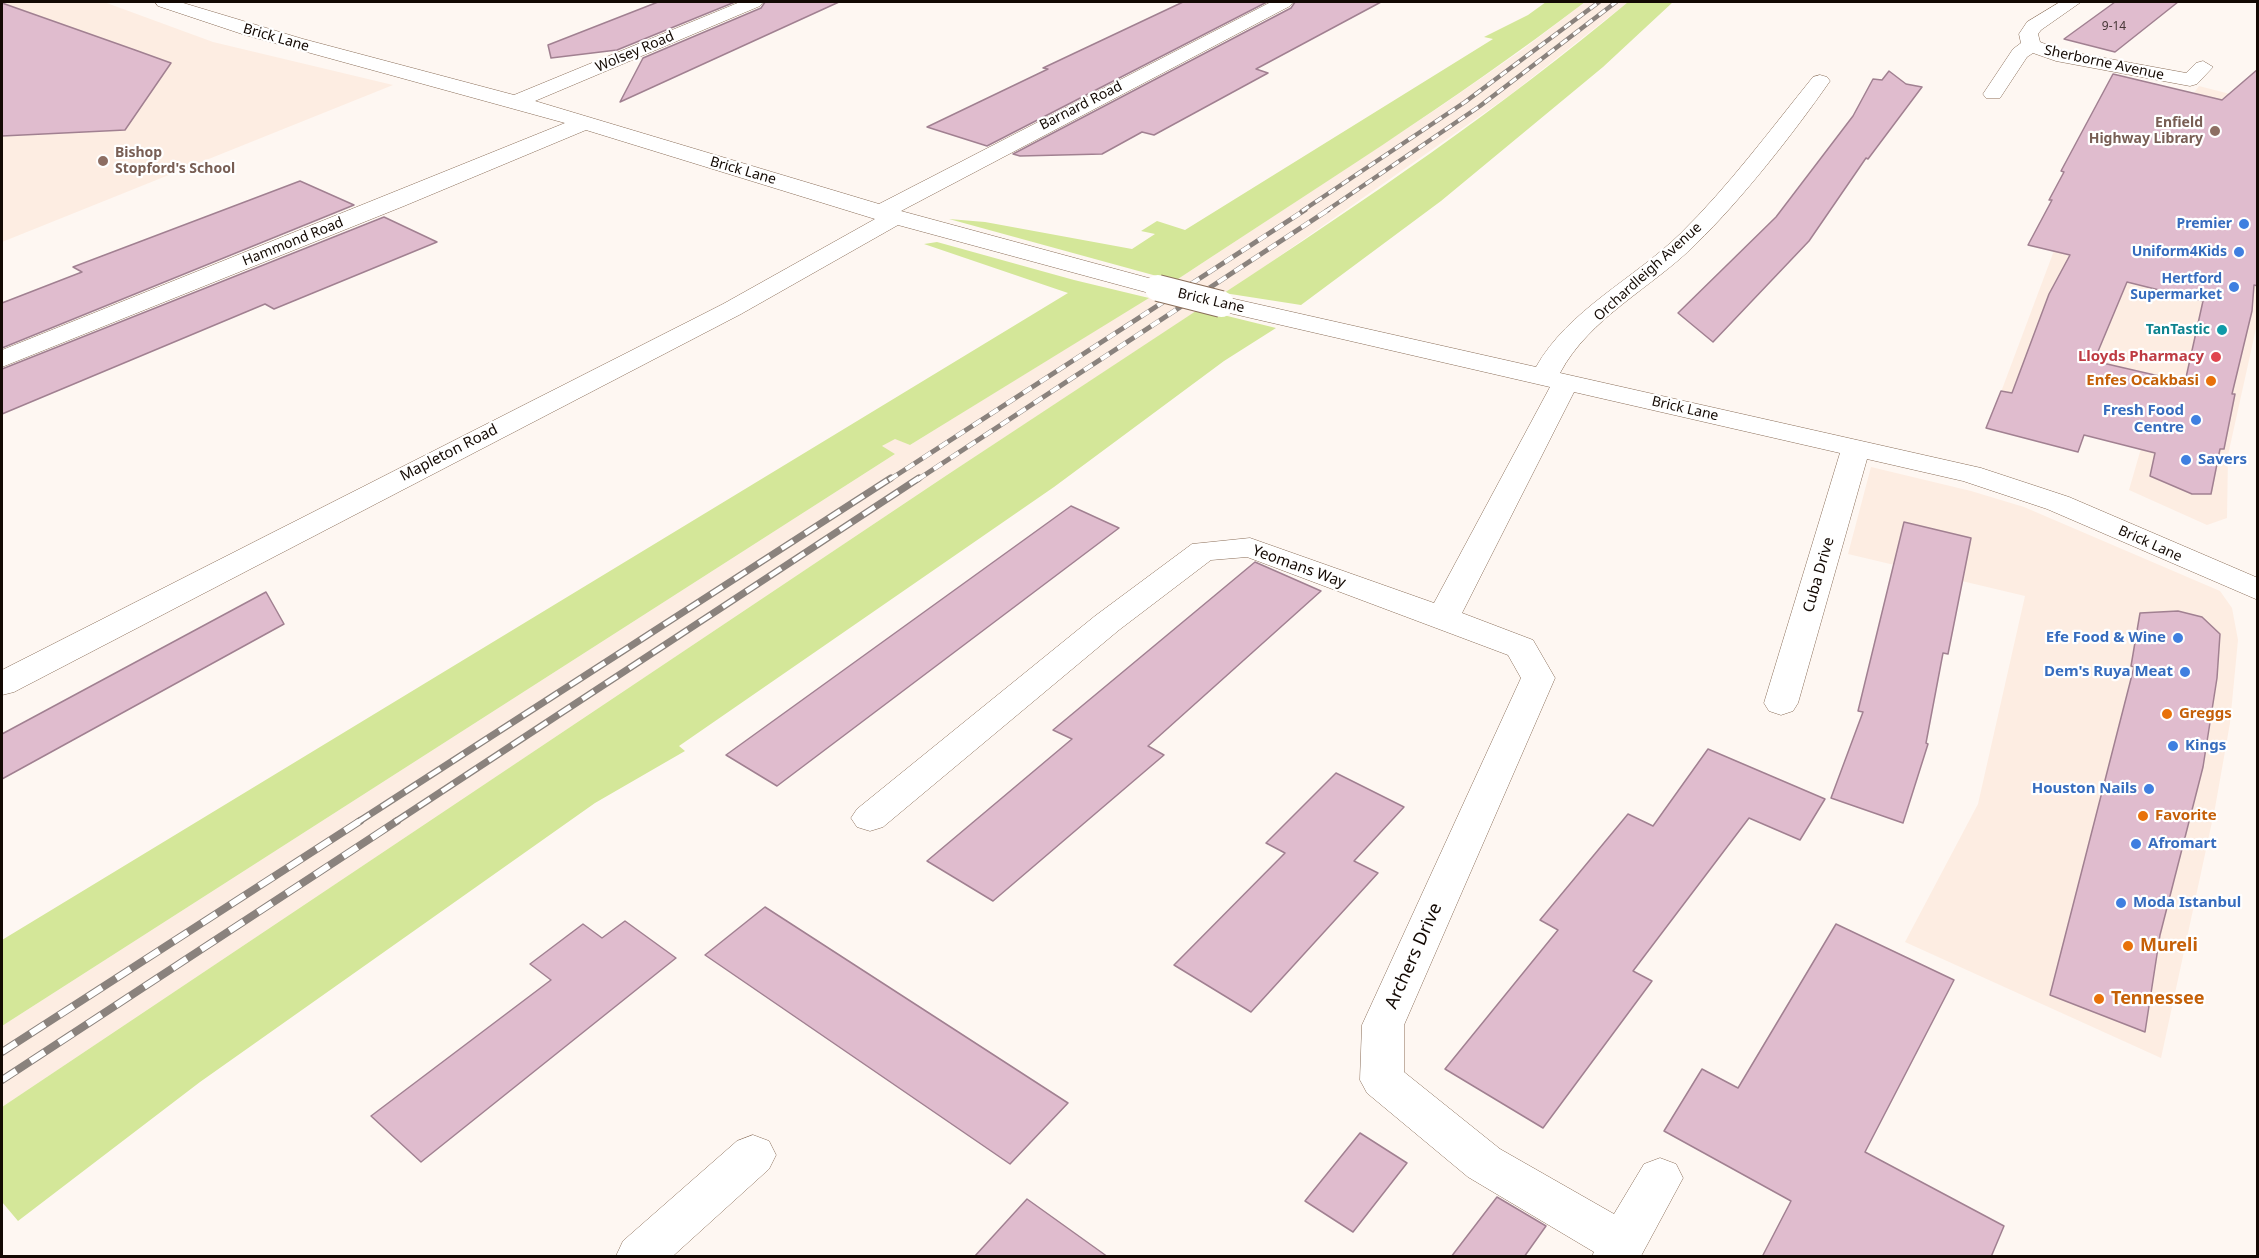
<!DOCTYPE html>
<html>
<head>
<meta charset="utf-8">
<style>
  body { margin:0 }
  #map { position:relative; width:2259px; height:1258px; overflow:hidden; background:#fef7f2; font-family:"Noto Sans",sans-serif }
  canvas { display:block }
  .frame { position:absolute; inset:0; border:3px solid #130903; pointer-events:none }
</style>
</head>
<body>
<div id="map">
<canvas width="2259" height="1258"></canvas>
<div class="frame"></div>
</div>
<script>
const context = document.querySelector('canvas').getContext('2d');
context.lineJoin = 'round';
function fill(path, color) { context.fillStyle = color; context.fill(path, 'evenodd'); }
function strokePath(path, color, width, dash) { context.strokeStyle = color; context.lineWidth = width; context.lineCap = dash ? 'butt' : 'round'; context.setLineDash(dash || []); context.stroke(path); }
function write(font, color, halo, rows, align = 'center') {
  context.font = font + ' "Noto Sans",sans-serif'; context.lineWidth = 4.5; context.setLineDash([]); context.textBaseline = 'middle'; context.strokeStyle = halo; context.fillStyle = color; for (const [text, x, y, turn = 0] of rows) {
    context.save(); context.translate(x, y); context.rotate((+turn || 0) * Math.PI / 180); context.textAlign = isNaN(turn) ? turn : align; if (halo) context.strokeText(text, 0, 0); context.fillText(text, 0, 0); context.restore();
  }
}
fill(new Path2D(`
  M 2,2 L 104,2 L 213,42 L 393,85 L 2,242 Z
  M 1585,2 L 1628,2 L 1510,95 L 1264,267 L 947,475 L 2,1107 L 2,1026 L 895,454 L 881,447 L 895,438 L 910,445 L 1175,281 L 1441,106 L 1522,50 Z
  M 2199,86 L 2257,101 L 2257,324 L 2228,455 L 2227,518 L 2207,525 L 2129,490 L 2144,438 L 1998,400 L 2100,128 L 2162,137 Z
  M 1871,467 L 1971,491 L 2024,507 L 2220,591 L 2232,608 L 2238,640 L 2230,723 L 2215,808 L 2161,1058 L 1905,942 L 1978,804 L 2025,596 L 1848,554 Z`), '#fdede2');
fill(new Path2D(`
  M 1546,2 L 1585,2 C 1454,102 1313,190 1175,281 L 949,219 L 985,222 L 1132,249 L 1155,234 L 1141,231 L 1157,221 L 1185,230 L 1493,39 L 1484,37 L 1528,15 Z
  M 1628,2 L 1673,2 L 1603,67 L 1441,201 L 1301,305 L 1224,293 C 1363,202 1501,108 1628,2 Z
  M 937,242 L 1074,280 L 1149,298 L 910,445 L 895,439 L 882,446 L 895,454 L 2,1026 L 2,940 L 1068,293 L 924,244 Z
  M 1199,309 L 1276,328 L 1224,361 L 1054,487 L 679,746 L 685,751 L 595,803 L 200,1082 L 18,1221 L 2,1202 L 2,1107 L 947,475 Z`), '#d4e799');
const building = new Path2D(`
  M 658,2 L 735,2 L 617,50 L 551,58 L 548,45 Z
  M 765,2 L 839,2 L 620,102 L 643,58 L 761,8 Z
  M 1183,2 L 1267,2 L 987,146 L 927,127 L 1048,69 L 1043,68 Z
  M 1295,2 L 1381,2 L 1256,69 L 1268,73 L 1154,135 L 1142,132 L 1102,154 L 1020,156 L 1013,154 L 1291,8 Z
  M 2115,2 L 2178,2 L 2115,52 L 2064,39 Z
  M 2,3 L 135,50 L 171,63 L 125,130 L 2,136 Z
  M 2258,69 L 2258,286 L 2254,285 L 2252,311 L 2232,394 L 2235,394 L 2224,449 L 2220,449 L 2211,494 L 2192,494 L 2150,476 L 2155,453 L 2084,435 L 2078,452 L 1986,428 L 2001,391 L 2012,393 L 2049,294 L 2070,255 L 2028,245 L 2052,200 L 2049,200 L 2064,172 L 2061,171 L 2113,74 L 2222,100 ZM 2127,282 L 2203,301 L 2185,382 L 2094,361 Z
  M 1889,71 L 1906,84 L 1922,87 L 1868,159 L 1866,158 L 1809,241 L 1713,342 L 1678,313 L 1776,217 L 1853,116 L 1873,79 L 1882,80 Z
  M 300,181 L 354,205 L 2,348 L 2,303 L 82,272 L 73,267 Z
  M 384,217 L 437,242 L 274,309 L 265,304 L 2,414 L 2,369 Z
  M 1071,506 L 1119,528 L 777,786 L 726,755 Z
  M 1904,522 L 1971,538 L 1948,654 L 1943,653 L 1926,743 L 1928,744 L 1903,823 L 1831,798 L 1863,712 L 1858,711 Z
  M 1255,562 L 1321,591 L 1148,746 L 1164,755 L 993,901 L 927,861 L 1072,739 L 1053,730 Z
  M 266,592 L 284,624 L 2,779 L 2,734 Z
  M 2178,611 L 2202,617 L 2220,634 L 2217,678 L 2203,767 L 2160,935 L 2145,1032 L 2050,995 L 2134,667 L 2131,666 L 2140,613 Z
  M 1708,749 L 1825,799 L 1800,840 L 1749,818 L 1633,971 L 1652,981 L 1543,1128 L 1445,1069 L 1558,930 L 1540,920 L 1628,814 L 1653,826 Z
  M 1336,773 L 1404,807 L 1354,861 L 1378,873 L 1251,1012 L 1174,965 L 1285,853 L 1266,843 Z
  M 765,907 L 1068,1103 L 1010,1164 L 705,955 Z
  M 625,921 L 676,958 L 421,1162 L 371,1116 L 551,980 L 530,964 L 583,924 L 602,938 Z
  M 1836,924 L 1954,980 L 1865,1152 L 2004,1226 L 1991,1257 L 1762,1257 L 1791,1201 L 1664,1131 L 1702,1069 L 1738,1088 Z
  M 1360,1133 L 1407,1163 L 1353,1232 L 1305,1201 Z
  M 1497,1197 L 1546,1226 L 1524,1257 L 1451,1257 Z
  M 1027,1199 L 1108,1257 L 974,1257 Z`);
fill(building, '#e0bcce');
strokePath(building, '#a18091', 1.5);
const street = new Path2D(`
  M 155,2 L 180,2 L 303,39 L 514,95 L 740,2 L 763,2 L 760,6 L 535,101 L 879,204 L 1271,2 L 1293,2 L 1290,6 L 901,211 L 1167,283 L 1170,288 L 1167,293 L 1158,295 L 1149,293 L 898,225 L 741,314 L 14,692 L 2,695 L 2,670 L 723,304 L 875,219 L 586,130 L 404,206 L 2,367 L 2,350 L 565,123 L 245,35 L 158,6 Z
  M 2060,2 L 2081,2 L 2041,30 L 2038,34 L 2040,42 L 2061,50 L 2186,73 L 2196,63 L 2203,61 L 2213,67 L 2197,84 L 2190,86 L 2056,61 L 2033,53 L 2027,57 L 2000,98 L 1986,98 L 1983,94 L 2013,49 L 2021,43 L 2019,34 L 2027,22 Z
  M 1820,75 L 1827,77 L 1830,81 C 1793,134 1742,199 1696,244 C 1653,287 1589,318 1560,373 L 1981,468 L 2069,497 L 2258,578 L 2258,600 L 2047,509 L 1963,481 L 1867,459 L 1798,703 L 1793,711 L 1781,715 L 1769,711 L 1764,703 L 1840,453 L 1574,392 L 1462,613 L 1533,640 L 1555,678 L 1404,1025 L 1404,1072 L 1500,1149 L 1614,1214 L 1644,1164 L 1660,1158 L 1676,1164 L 1683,1178 L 1641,1256 L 1592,1256 L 1594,1252 L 1468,1177 L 1367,1093 L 1360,1080 L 1362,1025 L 1521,678 L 1508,655 L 1247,557 L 1211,560 L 1119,630 L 883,827 L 870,831 L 857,827 L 851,818 L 857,809 L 1095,616 L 1192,544 L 1250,538 L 1434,603 L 1550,387 L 1212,309 L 1208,304 L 1212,299 L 1221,296 L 1536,367 C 1568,310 1634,279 1680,234 C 1729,186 1770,130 1813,77 Z
  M 753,1135 L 769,1141 L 776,1155 L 769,1169 L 673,1256 L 616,1256 L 623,1241 L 737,1141 Z`);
strokePath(street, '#8a6e59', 1);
fill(street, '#fff');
const railFar3 = new Path2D(`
  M 1302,211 L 1465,102 L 1599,2
  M 1326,211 L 1480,106 L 1616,2`);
const railFar2 = new Path2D(`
  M 889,480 L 1305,210
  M 917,480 L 1328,210`);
const railFar1 = new Path2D(`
  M 358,822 L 891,478
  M 395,822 L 919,478`);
const rail = new Path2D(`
  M 2,1052 L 360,821
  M 2,1080 L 397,821`);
strokePath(railFar3, '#8a827d', 4.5);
strokePath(railFar2, '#8a827d', 5);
strokePath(railFar1, '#8a827d', 7);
strokePath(rail, '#8a827d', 8);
strokePath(railFar3, '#fff', 3, [8]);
strokePath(railFar2, '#fff', 4, [10]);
strokePath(railFar1, '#fff', 4.5, [14]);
strokePath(rail, '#fff', 6, [17]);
const streetBridge = new Path2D(`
  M 1158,288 L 1221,304`);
strokePath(streetBridge, '#8a6e59', 28, []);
strokePath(streetBridge, '#fff', 26);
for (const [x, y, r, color] of [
  [2215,131,6,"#8d6e63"],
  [103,161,6,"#8d6e63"],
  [2244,224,6,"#3f7fe0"],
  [2239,252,6,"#3f7fe0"],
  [2234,287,6,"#3f7fe0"],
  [2222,330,6,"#0f9aa8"],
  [2216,357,6,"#e0444e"],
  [2211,381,6,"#e8710a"],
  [2196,420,6,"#3f7fe0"],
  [2186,460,6,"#3f7fe0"],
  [2178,638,6,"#3f7fe0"],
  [2185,672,6,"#3f7fe0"],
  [2167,714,6,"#e8710a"],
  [2173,746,6,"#3f7fe0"],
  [2149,789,6,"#3f7fe0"],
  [2143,816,6,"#e8710a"],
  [2136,844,6,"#3f7fe0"],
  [2121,903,6,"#3f7fe0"],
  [2128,946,6,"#e8710a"],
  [2099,999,6,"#e8710a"]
]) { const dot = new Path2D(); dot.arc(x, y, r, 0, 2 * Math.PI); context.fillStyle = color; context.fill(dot); strokePath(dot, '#fff', 2); }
write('12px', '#463636', null, [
  ["9-14",2114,27]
]);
write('14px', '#130903', '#fff', [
  ["Brick Lane",276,38,16],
  ["Wolsey Road",635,52,-23],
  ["Sherborne Avenue",2104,63,12],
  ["Barnard Road",1081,106,-27],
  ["Brick Lane",743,171,16],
  ["Hammond Road",293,242,-22],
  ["Orchardleigh Avenue",1648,272,-42],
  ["Brick Lane",1211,301,13],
  ["Brick Lane",1685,409,13],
  ["Brick Lane",2150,544,24]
]);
write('bold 14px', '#785e54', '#fff', [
  ["Enfield",2203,123],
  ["Highway Library",2203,139],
  ["Bishop",115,153,"left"],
  ["Stopford's School",115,169,"left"]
], 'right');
write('bold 14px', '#366cbe', '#fff', [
  ["Premier",2232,224],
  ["Uniform4Kids",2227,252],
  ["Hertford",2222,279],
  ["Supermarket",2222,295]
], 'right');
write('bold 14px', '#0d838f', '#fff', [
  ["TanTastic",2210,330]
], 'right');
write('bold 15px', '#be3a42', '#fff', [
  ["Lloyds Pharmacy",2204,357]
], 'right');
write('bold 15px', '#c56008', '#fff', [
  ["Enfes Ocakbasi",2199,381,"right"],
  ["Greggs",2179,714],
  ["Favorite",2155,816]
], 'left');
write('bold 15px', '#366cbe', '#fff', [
  ["Fresh Food",2184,411],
  ["Centre",2184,428],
  ["Savers",2198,460,"left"],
  ["Efe Food & Wine",2166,638],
  ["Dem's Ruya Meat",2173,672],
  ["Kings",2185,746,"left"],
  ["Houston Nails",2137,789],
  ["Afromart",2148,844,"left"],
  ["Moda Istanbul",2133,903,"left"]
], 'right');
write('15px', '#130903', '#fff', [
  ["Mapleton Road",449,453,-27],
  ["Yeomans Way",1299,567,20],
  ["Cuba Drive",1819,575,-74]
]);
write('bold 18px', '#c56008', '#fff', [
  ["Mureli",2140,946],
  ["Tennessee",2111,999]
], 'left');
write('18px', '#130903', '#fff', [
  ["Archers Drive",1414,956,-66]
]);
</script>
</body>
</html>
